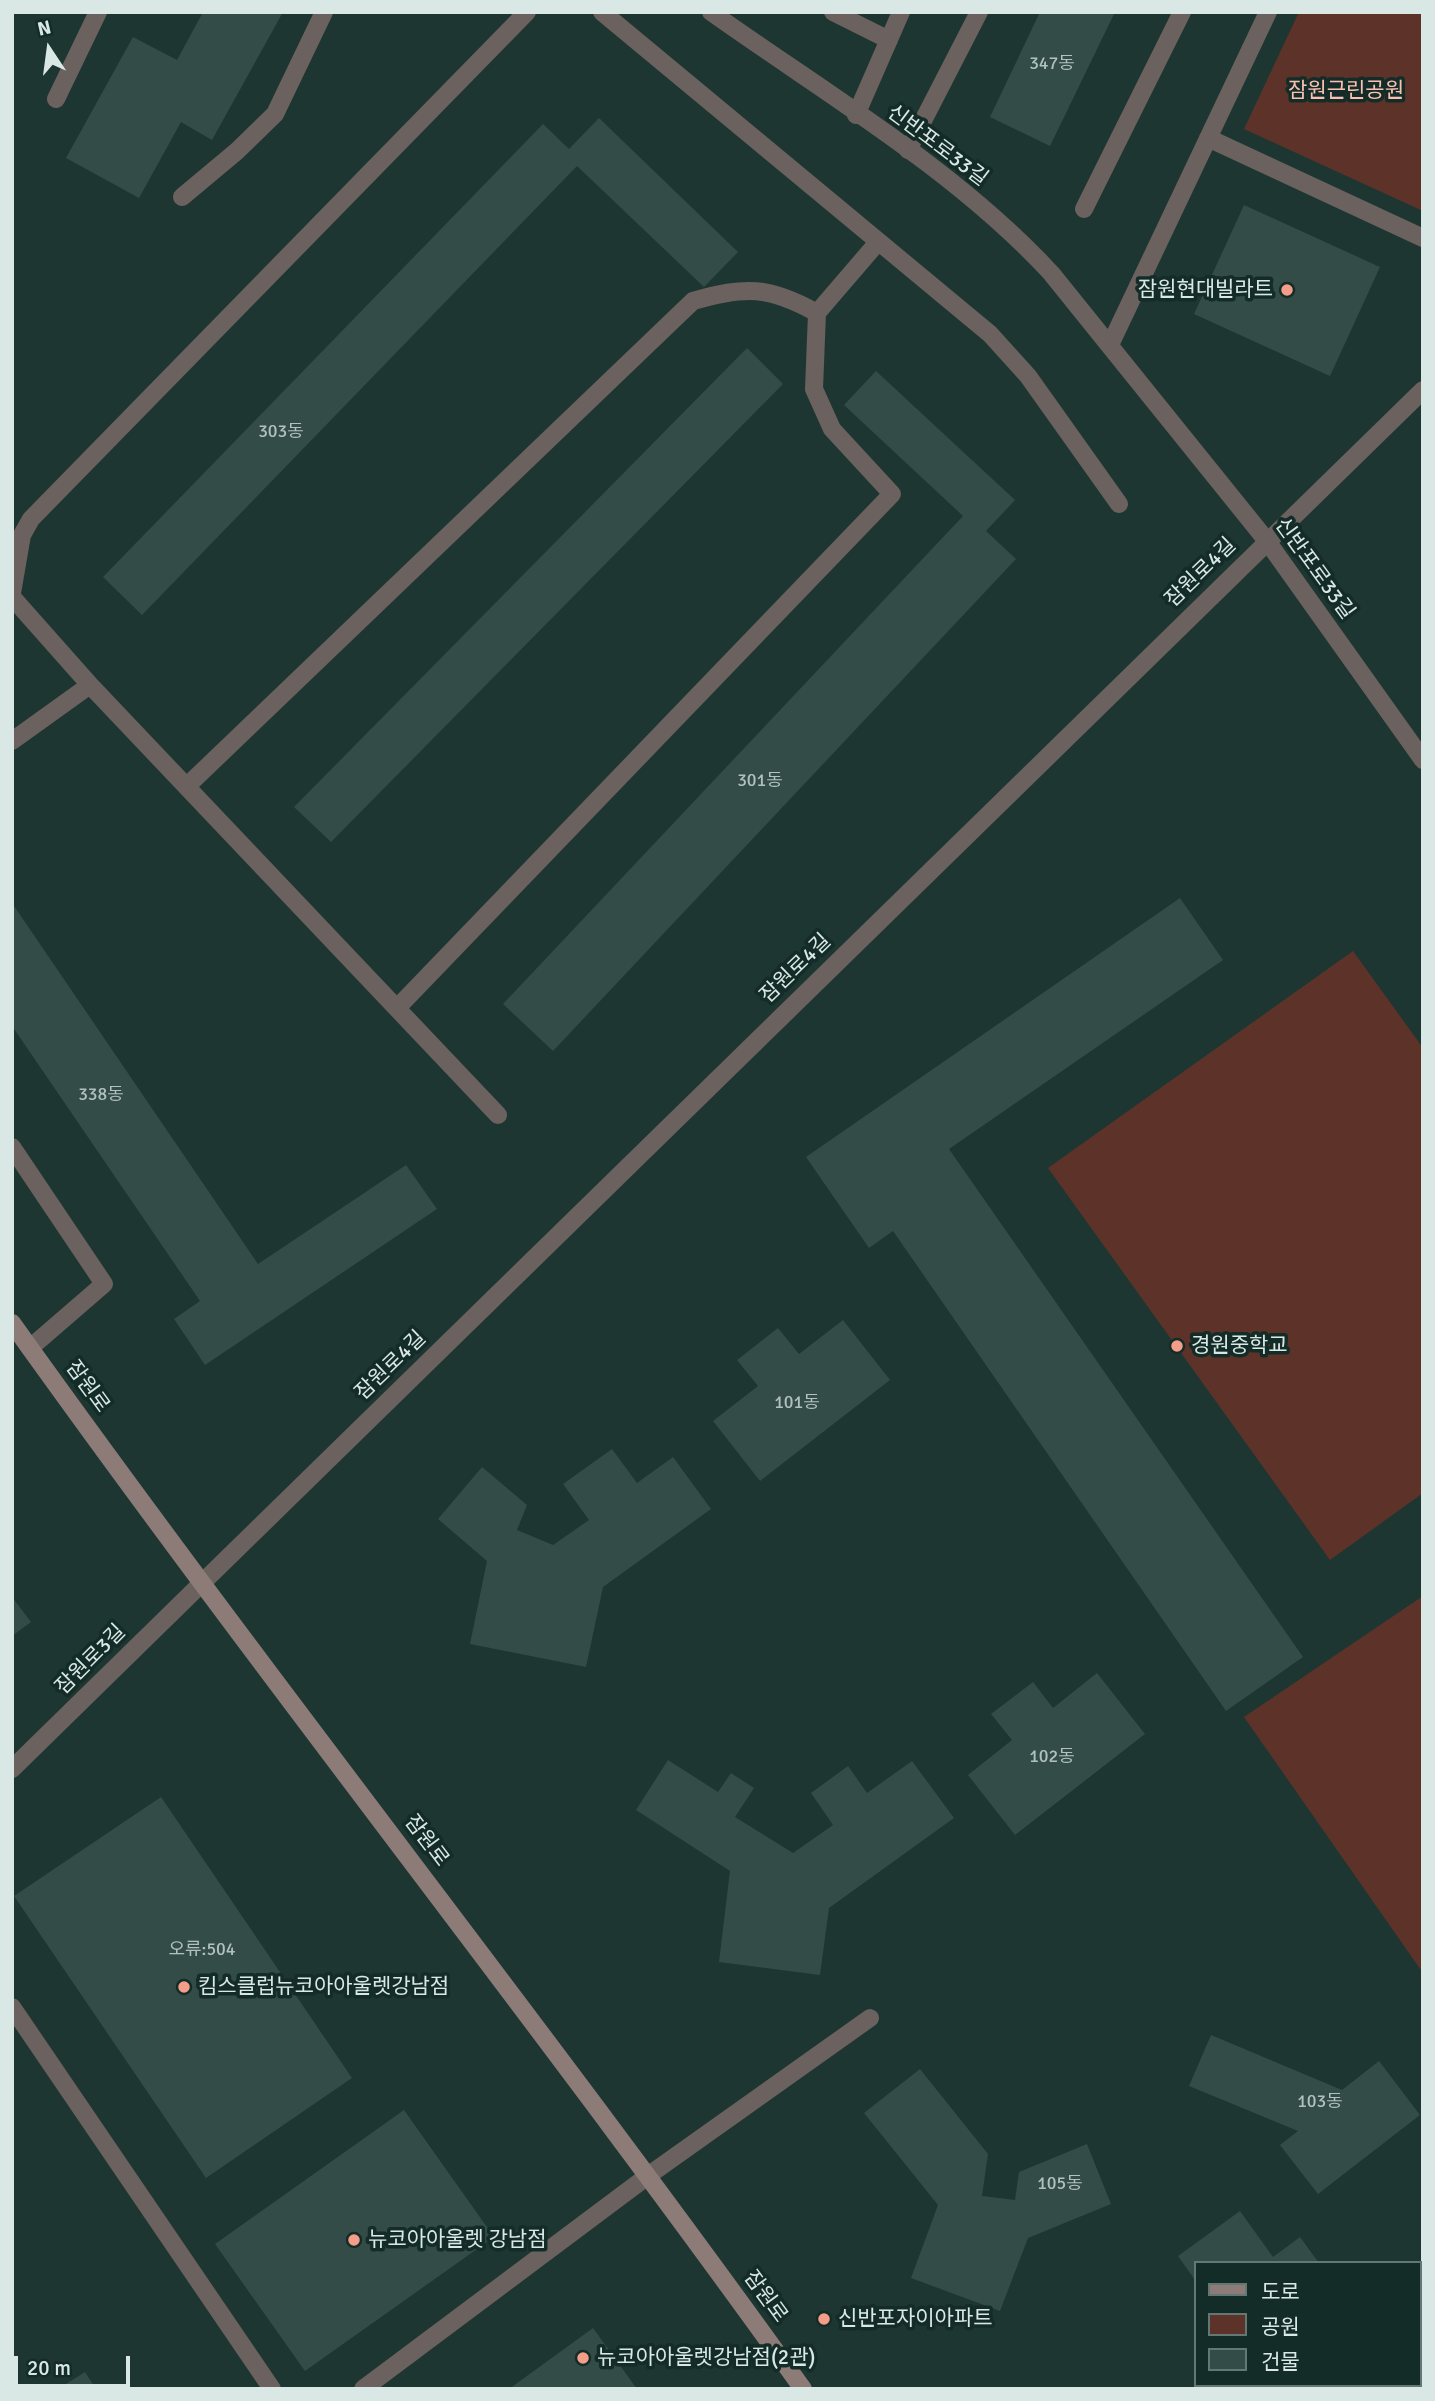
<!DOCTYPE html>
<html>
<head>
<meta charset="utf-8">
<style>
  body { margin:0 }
  #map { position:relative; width:1435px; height:2401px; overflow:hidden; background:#1e3632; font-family:Signika,"Noto Sans KR",sans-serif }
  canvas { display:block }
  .frame { position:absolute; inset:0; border:14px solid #dae8e5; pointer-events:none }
  .legend { position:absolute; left:1194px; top:2261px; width:228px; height:126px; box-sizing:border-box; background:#132c28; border:2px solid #637774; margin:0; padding:9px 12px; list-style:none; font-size:21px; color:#dae8e5 }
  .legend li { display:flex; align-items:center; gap:14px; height:35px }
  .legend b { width:35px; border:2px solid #637774 }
  .north { position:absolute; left:14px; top:14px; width:70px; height:70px; -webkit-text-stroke:5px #132c28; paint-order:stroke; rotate:347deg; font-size:19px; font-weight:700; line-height:28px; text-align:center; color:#dae8e5 }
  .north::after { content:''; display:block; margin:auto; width:24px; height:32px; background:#dae8e5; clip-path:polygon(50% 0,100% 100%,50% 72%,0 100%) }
  .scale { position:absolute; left:14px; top:2356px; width:116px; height:32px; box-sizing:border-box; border:4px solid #dae8e5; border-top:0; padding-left:9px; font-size:21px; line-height:24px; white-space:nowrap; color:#dae8e5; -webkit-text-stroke:5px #132c28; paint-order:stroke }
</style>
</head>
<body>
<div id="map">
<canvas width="1435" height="2401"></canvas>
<div class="frame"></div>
<ul class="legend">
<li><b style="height:9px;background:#8c7b77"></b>도로</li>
<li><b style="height:19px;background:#5d3329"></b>공원</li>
<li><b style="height:19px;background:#334c47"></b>건물</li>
</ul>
<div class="north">N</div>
<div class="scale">20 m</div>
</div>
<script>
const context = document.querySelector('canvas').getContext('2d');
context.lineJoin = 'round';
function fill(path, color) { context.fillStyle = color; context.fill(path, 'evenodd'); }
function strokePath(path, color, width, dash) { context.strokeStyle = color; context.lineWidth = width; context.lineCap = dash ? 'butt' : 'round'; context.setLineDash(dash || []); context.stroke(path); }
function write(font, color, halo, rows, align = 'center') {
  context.font = font + ' Signika,"Noto Sans KR",sans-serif'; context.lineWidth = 7; context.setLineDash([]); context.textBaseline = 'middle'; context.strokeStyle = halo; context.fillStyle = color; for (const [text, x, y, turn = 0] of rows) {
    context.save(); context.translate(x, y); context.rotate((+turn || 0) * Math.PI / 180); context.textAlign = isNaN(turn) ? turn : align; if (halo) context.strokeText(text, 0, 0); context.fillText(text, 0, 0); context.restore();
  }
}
fill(new Path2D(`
  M 1299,12 L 1423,12 L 1423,211 L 1244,129 Z
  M 1353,951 L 1423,1048 L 1423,1493 L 1330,1560 L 1048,1168 Z
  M 1423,1596 L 1423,1973 L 1244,1717 Z`), '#5d3329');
fill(new Path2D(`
  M 203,12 L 283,12 L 212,140 L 181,122 L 139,198 L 66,158 L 133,37 L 177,60 Z
  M 1040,12 L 1115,12 L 1050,146 L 990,117 Z
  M 599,118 L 738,252 L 704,287 L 577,166 L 142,615 L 103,577 L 543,124 L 569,149 Z
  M 1244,205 L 1380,267 L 1330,376 L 1194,314 Z
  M 747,348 L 783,384 L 331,842 L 294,807 Z
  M 876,371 L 1015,500 L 986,531 L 1016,559 L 553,1051 L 503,1004 L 963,516 L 844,405 Z
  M 1180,898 L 1223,960 L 949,1149 L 1303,1657 L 1226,1711 L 893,1231 L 869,1248 L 806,1157 Z
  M 12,903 L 258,1264 L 406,1165 L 437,1209 L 205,1365 L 174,1319 L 200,1301 L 12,1026 Z
  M 843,1320 L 890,1380 L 760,1481 L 713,1421 L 758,1386 L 737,1360 L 778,1328 L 799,1354 Z
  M 612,1449 L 637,1483 L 673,1457 L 711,1509 L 603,1587 L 586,1667 L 470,1644 L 487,1561 L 438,1519 L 482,1467 L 527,1505 L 517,1530 L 553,1545 L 589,1520 L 563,1484 Z
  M 12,1597 L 31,1622 L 12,1636 Z
  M 1097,1673 L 1145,1734 L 1015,1835 L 968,1775 L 1012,1740 L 991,1714 L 1033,1682 L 1053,1708 Z
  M 668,1760 L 718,1792 L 731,1773 L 754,1788 L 735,1817 L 793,1853 L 833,1825 L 811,1793 L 848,1766 L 867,1793 L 912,1761 L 954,1818 L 829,1908 L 820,1975 L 719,1962 L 730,1871 L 636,1810 Z
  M 161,1797 L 352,2078 L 206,2178 L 14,1896 Z
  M 1211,2035 L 1342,2090 L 1379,2061 L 1420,2115 L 1318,2194 L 1280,2145 L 1298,2131 L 1189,2086 Z
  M 920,2069 L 988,2154 L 982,2196 L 1015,2200 L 1019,2172 L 1087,2144 L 1111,2204 L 1028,2238 L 1000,2311 L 911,2278 L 938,2205 L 864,2113 Z
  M 404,2110 L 494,2237 L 305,2371 L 215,2244 Z
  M 1240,2211 L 1273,2257 L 1300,2237 L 1319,2263 L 1195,2263 L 1195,2280 L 1178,2256 Z
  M 593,2328 L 637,2389 L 509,2389 Z
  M 85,2372 L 96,2389 L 58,2389 Z`), '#334c47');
strokePath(new Path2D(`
  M 602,12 L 990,334 L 1028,376 L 1119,504
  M 833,12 L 889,40
  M 56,99 L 98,12
  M 856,115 L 901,12
  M 908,150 L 979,12
  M 182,197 L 237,151 L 275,114 L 324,12
  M 1084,209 L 1182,12
  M 12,593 L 22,535 L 31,519 L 527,12
  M 12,597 L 90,685 L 12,741
  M 90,685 L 498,1115
  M 187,786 L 693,301 C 745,286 769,286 817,313 L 878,242
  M 397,1008 L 892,494 L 832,429 L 814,389 L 817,313
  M 12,1147 L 104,1284 L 30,1348
  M 649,2175 L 870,2018`), '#6b615e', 18);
strokePath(new Path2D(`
  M 711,12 C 825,93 956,170 1051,273 L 1267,541
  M 1208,138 L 1423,238
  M 1110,345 L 1268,12
  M 12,1769 L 203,1582
  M 12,2007 L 272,2389
  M 363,2389 L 649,2175`), '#6b615e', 18);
strokePath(new Path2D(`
  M 1267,541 L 1423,760
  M 203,1582 L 1423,390`), '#6b615e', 18);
strokePath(new Path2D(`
  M 12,1323 C 269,1683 545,2029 803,2389`), '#8c7b77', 18);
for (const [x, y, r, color] of [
  [1287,290,7,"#f49e8a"],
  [1177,1346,7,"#f49e8a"],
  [184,1987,7,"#f49e8a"],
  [354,2240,7,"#f49e8a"],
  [824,2319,7,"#f49e8a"],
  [583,2358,7,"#f49e8a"]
]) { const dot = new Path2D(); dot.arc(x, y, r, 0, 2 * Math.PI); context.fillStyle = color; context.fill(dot); strokePath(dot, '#132c28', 2.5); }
write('18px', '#b0c1be', null, [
  ["347동",1052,64],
  ["303동",281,432],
  ["301동",760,781],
  ["338동",101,1095],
  ["101동",797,1403],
  ["102동",1052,1757],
  ["오류:504",202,1950],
  ["103동",1320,2102],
  ["105동",1060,2184]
]);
write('21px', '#fcc0b2', '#132c28', [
  ["잠원근린공원",1346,91]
]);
write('21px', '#dae8e5', '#132c28', [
  ["신반포로33길",937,146,37],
  ["신반포로33길",1314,569,54],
  ["잠원로4길",1201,573,-44],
  ["잠원로4길",796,969,-44],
  ["잠원로4길",391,1366,-44],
  ["잠원로",87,1387,54],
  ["잠원로3길",91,1660,-45],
  ["잠원로",426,1841,53],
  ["잠원로",765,2297,54]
]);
write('21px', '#dae8e5', '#132c28', [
  ["잠원현대빌라트",1273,290,"right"],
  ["경원중학교",1191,1346],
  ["킴스클럽뉴코아아울렛강남점",198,1987],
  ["뉴코아아울렛 강남점",368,2240],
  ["신반포자이아파트",838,2319],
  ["뉴코아아울렛강남점(2관)",597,2358]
], 'left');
</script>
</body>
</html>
